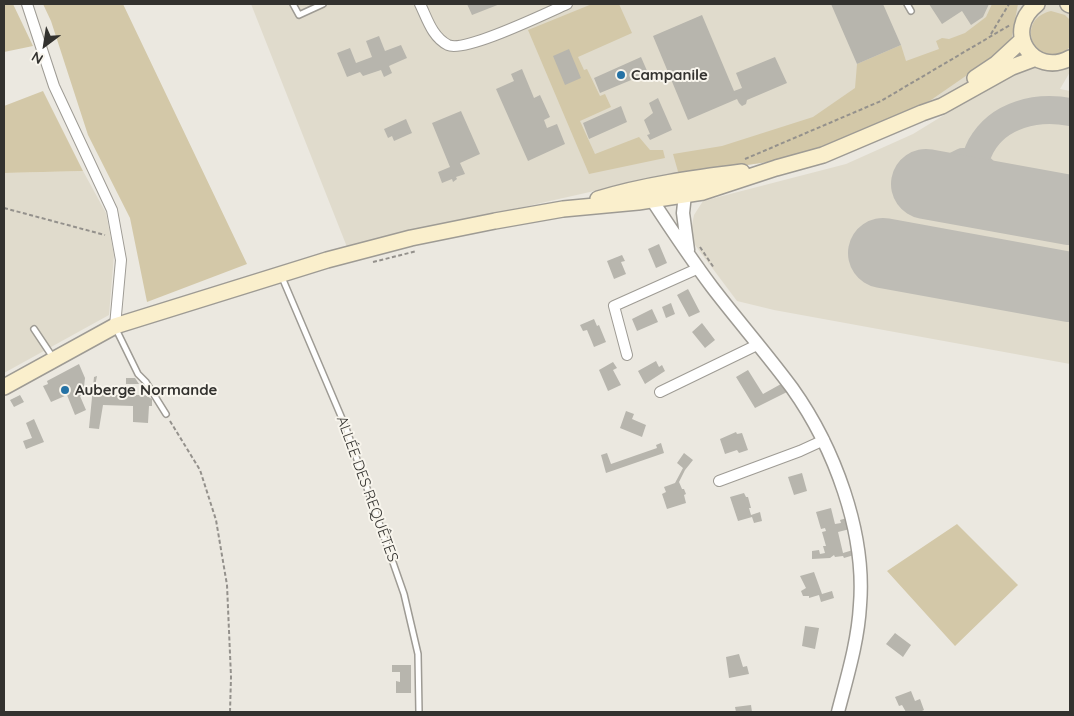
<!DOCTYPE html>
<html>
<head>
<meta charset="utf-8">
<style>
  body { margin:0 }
  #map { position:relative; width:1074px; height:716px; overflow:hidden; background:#ebe8e0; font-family:Quicksand,sans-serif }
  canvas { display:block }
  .frame { position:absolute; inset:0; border:5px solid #33322f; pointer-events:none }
  .north { position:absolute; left:20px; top:20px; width:50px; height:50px; -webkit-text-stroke:4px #f8f5ed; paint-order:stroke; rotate:211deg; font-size:14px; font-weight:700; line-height:20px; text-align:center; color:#33322f }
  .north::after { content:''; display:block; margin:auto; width:18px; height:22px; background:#33322f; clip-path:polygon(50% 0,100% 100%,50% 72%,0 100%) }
</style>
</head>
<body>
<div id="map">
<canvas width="1074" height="716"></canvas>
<div class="frame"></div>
<div class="north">N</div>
</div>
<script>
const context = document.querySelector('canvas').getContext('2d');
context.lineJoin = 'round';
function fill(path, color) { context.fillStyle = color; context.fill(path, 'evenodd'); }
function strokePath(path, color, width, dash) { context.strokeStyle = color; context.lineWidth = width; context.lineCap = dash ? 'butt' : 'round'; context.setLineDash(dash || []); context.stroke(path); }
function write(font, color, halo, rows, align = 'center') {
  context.font = font + ' Quicksand,sans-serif'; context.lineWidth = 4; context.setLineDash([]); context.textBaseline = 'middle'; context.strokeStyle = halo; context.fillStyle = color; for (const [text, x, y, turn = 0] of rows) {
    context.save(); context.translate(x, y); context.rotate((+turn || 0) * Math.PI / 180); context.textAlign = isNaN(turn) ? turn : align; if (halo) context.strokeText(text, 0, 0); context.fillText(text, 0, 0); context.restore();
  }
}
fill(new Path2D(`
  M 251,4 L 1070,4 L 1070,72 L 1060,89 L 1070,91 L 1070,364 L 774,310 L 737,301 L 695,245 L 691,230 L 694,215 L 703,201 L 846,164 L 913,134 L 993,85 L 781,160 L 634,182 L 347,247 Z
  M 83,171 L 106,213 L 114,255 L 109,315 L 4,373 L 4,173 Z`), '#e0dbcc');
fill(new Path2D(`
  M 4,4 L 13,4 L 33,46 L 4,52 Z
  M 43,4 L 123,4 L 247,264 L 147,302 L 130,218 L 88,135 L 51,21 Z
  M 592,4 L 619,4 L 632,33 L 578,57 L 584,70 L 587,69 L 600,96 L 605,94 L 611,107 L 580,121 L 595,154 L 639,137 L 650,150 L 663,150 L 665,158 L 589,174 L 528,30 Z
  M 992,4 L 1018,4 L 1011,42 L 999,53 L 931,100 L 873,129 L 781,160 L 679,175 L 673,154 L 722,146 L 813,117 L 855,88 L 857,64 L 901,45 L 906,61 L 939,49 L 936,41 L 942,38 L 949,39 L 965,33 L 986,17 Z
  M 1051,11 L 1065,15 L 1070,20 L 1070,47 C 1040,76 1010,21 1051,11 Z
  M 43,91 L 83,171 L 4,173 L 4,106 Z
  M 957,524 L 1018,585 L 955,646 L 887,571 Z`), '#d3c8a8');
strokePath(new Path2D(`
  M 947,188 L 944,186 L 943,181 L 955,166 L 963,162 L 973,162 L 983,170 L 995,192 L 1004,198
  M 966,191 C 971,176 974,159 981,146 C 999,114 1037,106 1070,112`), '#bebcb5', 28);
strokePath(new Path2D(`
  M 926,184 L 1070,210
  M 883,253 L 1070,287`), '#bebcb5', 70);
fill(new Path2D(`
  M 467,4 L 500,4 L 472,15 Z
  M 831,4 L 883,4 L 901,45 L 857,64 Z
  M 929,4 L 989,4 L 983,17 L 971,25 L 962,11 L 942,24 Z
  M 702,15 L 734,91 L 742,88 L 736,73 L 775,57 L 787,83 L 747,100 L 746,104 L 742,106 L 739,103 L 737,99 L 688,120 L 653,36 Z
  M 379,36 L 385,51 L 401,45 L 407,58 L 391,65 L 389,66 L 392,73 L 384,77 L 381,70 L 363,76 L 360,72 L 347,77 L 337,53 L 350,48 L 356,63 L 372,57 L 366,41 Z
  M 569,49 L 581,78 L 565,85 L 553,56 Z
  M 641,57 L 648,73 L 600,93 L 594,78 Z
  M 522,69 L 534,98 L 540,95 L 550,117 L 544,120 L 547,128 L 557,124 L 565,144 L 528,161 L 496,89 L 514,81 L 511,74 Z
  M 658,98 L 672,130 L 650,140 L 647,135 L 650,134 L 644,120 L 653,113 L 649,103 Z
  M 621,106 L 627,122 L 589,139 L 583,123 Z
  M 461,111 L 480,154 L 460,163 L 465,174 L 456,177 L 457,179 L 453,182 L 452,179 L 442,183 L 438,172 L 450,167 L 432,123 Z
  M 406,119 L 412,133 L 394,141 L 392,136 L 388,138 L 384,129 Z
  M 659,244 L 667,263 L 656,268 L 648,249 Z
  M 622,255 L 625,261 L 621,262 L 626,274 L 614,279 L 607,261 Z
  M 688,289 L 700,312 L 689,317 L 677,295 Z
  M 671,303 L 675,314 L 666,318 L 662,307 Z
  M 652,309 L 658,322 L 637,331 L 632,319 Z
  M 594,319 L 597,326 L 599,325 L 606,342 L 594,347 L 587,330 L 583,331 L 580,325 Z
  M 702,323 L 715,340 L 705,348 L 692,332 Z
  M 656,361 L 659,367 L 662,365 L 665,371 L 645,384 L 638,371 Z
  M 613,362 L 617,368 L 613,370 L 621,385 L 608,391 L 599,370 Z
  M 79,364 L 85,378 L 84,387 L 87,393 L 80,396 L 86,410 L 75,415 L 67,395 L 51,402 L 43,386 L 48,384 L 47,381 Z
  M 748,370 L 763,394 L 781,384 L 787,392 L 755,408 L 736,377 Z
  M 97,376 L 95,386 L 97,386 L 96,395 L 145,395 L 152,399 L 152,406 L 149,406 L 148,423 L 133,422 L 133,406 L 103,405 L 99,429 L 89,428 L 94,377 Z
  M 126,378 L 135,378 L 139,384 L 126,384 Z
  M 20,395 L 24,402 L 14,407 L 10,400 Z
  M 626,411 L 634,414 L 632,419 L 646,425 L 642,437 L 620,428 Z
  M 34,419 L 44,442 L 26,449 L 23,441 L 32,438 L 26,423 Z
  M 736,432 L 737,434 L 742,433 L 748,450 L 739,453 L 737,450 L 725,454 L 720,439 Z
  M 661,443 L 664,453 L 606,473 L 601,455 L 607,453 L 611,464 L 657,448 L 656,445 Z
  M 684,453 L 693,460 L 685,470 L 679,482 L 682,489 L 684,489 L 686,494 L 684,495 L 686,503 L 667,509 L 662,494 L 666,492 L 664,487 L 675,483 L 683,468 L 677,463 Z
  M 802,473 L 807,491 L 794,495 L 788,477 Z
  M 744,493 L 746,497 L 748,497 L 751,508 L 749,508 L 751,515 L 760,512 L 762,521 L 754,523 L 752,517 L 738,521 L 730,497 Z
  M 831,508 L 835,524 L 841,523 L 840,520 L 847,518 L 850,529 L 838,532 L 843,553 L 853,550 L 854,555 L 844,558 L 843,556 L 835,557 L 834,555 L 830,558 L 812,559 L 812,551 L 819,550 L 820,554 L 825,553 L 823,546 L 826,546 L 822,532 L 826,531 L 825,528 L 821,529 L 816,512 Z
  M 814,572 L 822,594 L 832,591 L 834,598 L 821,602 L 819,595 L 809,598 L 809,596 L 803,596 L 801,591 L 806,588 L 800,576 Z
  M 805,626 L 819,628 L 815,649 L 802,646 Z
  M 895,633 L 911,645 L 903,657 L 886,644 Z
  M 739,654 L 743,667 L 747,666 L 749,674 L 729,678 L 726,657 Z
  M 392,665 L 411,665 L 411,693 L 396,693 L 396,681 L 400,682 L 400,672 L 392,672 Z
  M 911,691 L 915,701 L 920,699 L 924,710 L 920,712 L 906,712 L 902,705 L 899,706 L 895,697 Z
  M 751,705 L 752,712 L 736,712 L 735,707 Z`), '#b7b5ad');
const service = new Path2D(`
  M 293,4 L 299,15 L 323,4
  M 907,4 L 911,11
  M 281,275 L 346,428 L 404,594 L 418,654 L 419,712
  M 115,327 L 138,374 L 146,382 L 166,414
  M 34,329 L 54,359`);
const minor = new Path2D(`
  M 27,4 L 54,86 L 112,210 L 121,260 L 115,326
  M 420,4 C 427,18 432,37 448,45 C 465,53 546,13 567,4
  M 627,355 L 614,306 L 699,268
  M 660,392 L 757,345
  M 719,481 L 800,451 L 824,440`);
const tertiary = new Path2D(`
  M 685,194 L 683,213 L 688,250
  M 652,200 C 671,229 691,259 712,287 C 738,321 767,354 792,388 C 834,447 866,532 860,605 C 858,642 847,677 838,712`);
const secondary = new Path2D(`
  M 1037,4 C 1002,31 1033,78 1070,58
  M 1068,4 L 1070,5
  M 975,78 L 996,64 L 1022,40
  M 598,199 C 644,185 694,178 742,172
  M 4,387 L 115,326 L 327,260 L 411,238 L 495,221 L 563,209 L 638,202 L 703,192 L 776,168 L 823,155 L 922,113 L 942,106 L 1012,67 L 1036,58`);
strokePath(service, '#9e9b94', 8);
strokePath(minor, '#9e9b94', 12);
strokePath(tertiary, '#9e9b94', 15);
strokePath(secondary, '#9e9b94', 18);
strokePath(new Path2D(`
  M 991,34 L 1009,4
  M 745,159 L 881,101 L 1010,25
  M 4,208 L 105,235
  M 700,247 L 714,268
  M 373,262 L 417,251
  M 170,421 L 200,470 L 216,520 L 227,585 L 231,677 L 230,712`), '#94918c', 2, [4, 2.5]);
strokePath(service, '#fff', 5);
strokePath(minor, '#fff', 10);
strokePath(tertiary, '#fff', 12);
strokePath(secondary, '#faefcc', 15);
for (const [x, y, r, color] of [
  [621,75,5,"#2572a5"],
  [65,390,5,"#2572a5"]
]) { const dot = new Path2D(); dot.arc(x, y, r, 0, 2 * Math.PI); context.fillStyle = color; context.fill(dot); strokePath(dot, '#f8f5ed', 2); }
write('bold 15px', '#33322f', '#f8f5ed', [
  ["Campanile",631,75],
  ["Auberge Normande",75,390]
], 'left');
write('15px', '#33322f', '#f8f5ed', [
  ["ALLÉE DES REQUÊTES",367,489,70]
]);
</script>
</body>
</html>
